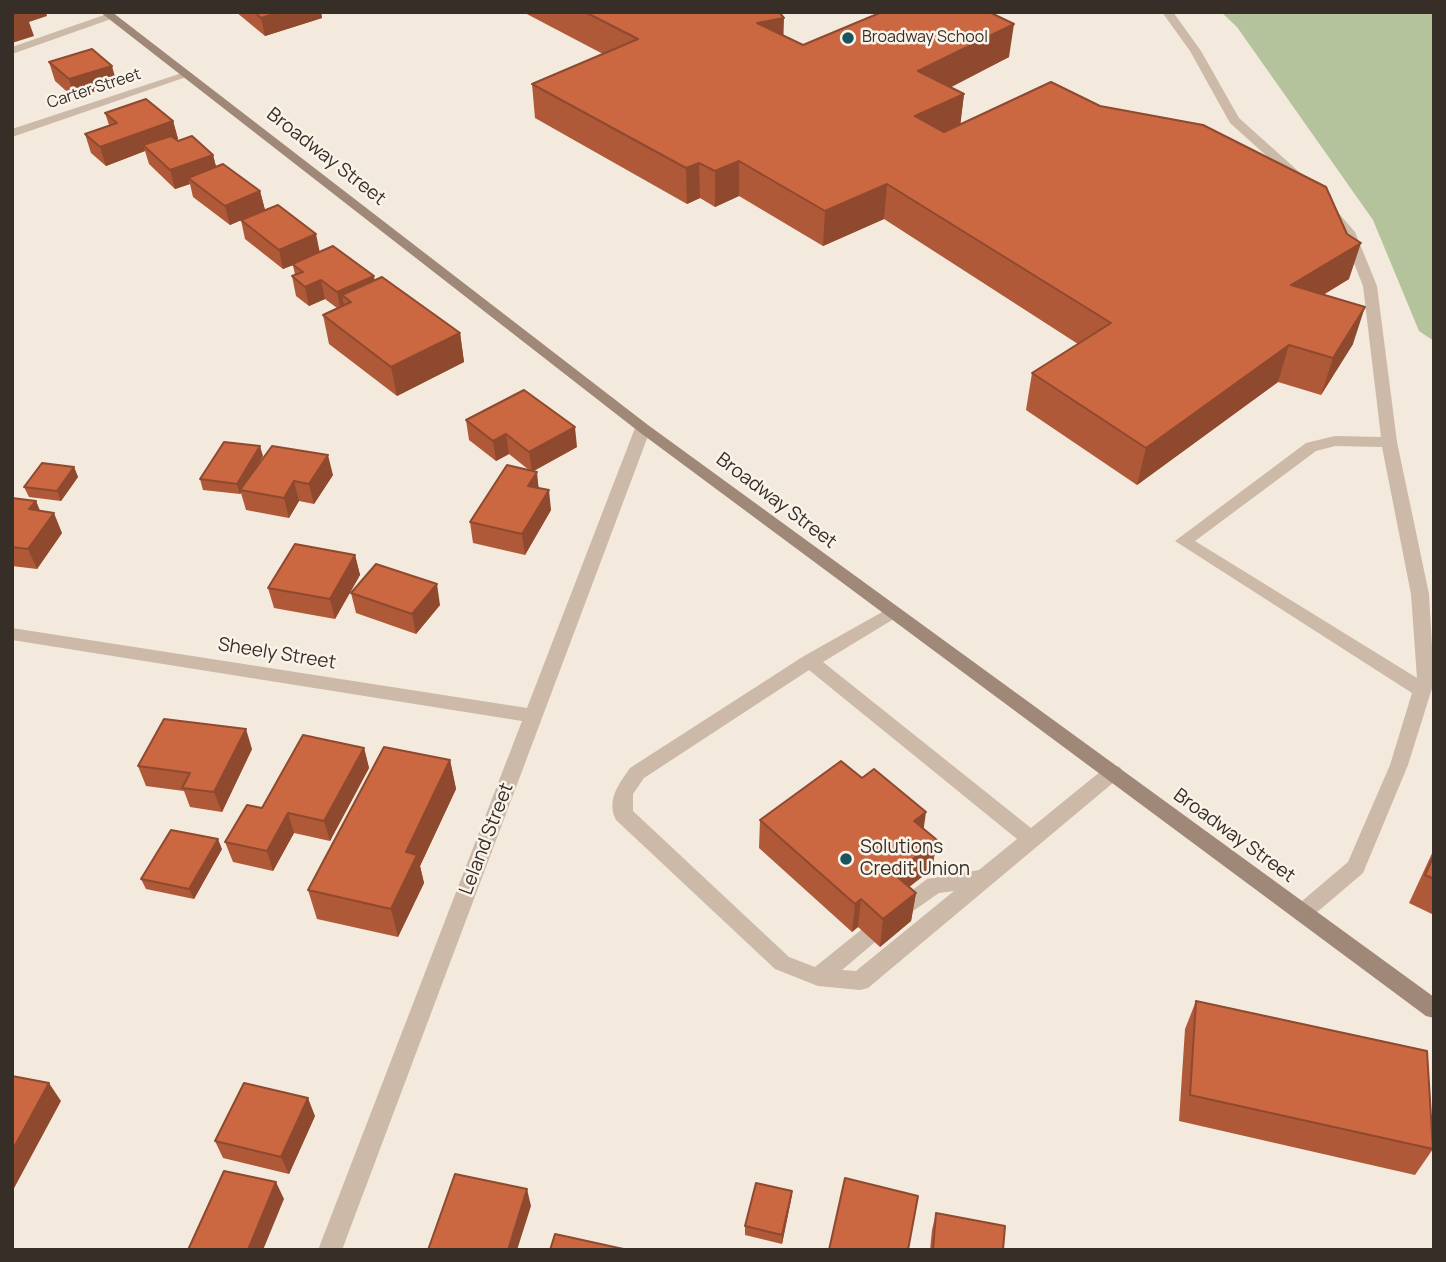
<!DOCTYPE html>
<html>
<head>
<meta charset="utf-8">
<style>
  body { margin:0 }
  #map { position:relative; width:1446px; height:1262px; overflow:hidden; background:#f3e9dc; font-family:Manrope,sans-serif }
  canvas { display:block }
  .frame { position:absolute; inset:0; border:14px solid #382e28; pointer-events:none }
</style>
</head>
<body>
<div id="map">
<canvas width="1446" height="1262"></canvas>
<div class="frame"></div>
</div>
<script>
const context = document.querySelector('canvas').getContext('2d');
context.lineJoin = 'round';
function fill(path, color) { context.fillStyle = color; context.fill(path, 'evenodd'); }
function strokePath(path, color, width, dash) { context.strokeStyle = color; context.lineWidth = width; context.lineCap = dash ? 'butt' : 'round'; context.setLineDash(dash || []); context.stroke(path); }
function write(font, color, halo, rows, align = 'center') {
  context.font = font + ' Manrope,sans-serif'; context.lineWidth = 5; context.setLineDash([]); context.textBaseline = 'middle'; context.strokeStyle = halo; context.fillStyle = color; for (const [text, x, y, turn = 0] of rows) {
    context.save(); context.translate(x, y); context.rotate((+turn || 0) * Math.PI / 180); context.textAlign = isNaN(turn) ? turn : align; if (halo) context.strokeText(text, 0, 0); context.fillText(text, 0, 0); context.restore();
  }
}
fill(new Path2D(`
  M 1221,12 L 1434,12 L 1434,341 L 1419,331 L 1373,220 L 1237,27 Z`), '#b4c39b');
fill(new Path2D(`
  M 1162,12 L 1173,12 L 1201,51 L 1239,118 L 1307,179 L 1307,185 L 1299,185 L 1230,123 L 1190,51 Z
  M 110,13 L 115,16 L 114,18 L 12,54 L 12,47 Z
  M 1329,207 L 1334,208 L 1355,232 L 1377,286 L 1397,442 L 1429,594 L 1434,682 L 1408,765 L 1363,873 L 1309,919 L 1302,922 L 1295,919 L 1292,913 L 1295,907 L 1348,862 L 1390,765 L 1412,693 L 1175,541 L 1306,443 L 1335,436 L 1381,437 L 1363,286 L 1342,233 L 1322,211 ZM 1335,446 L 1382,447 L 1411,594 L 1417,678 L 1195,541 L 1316,451 Z
  M 891,607 L 900,613 L 897,617 L 823,662 L 1031,828 L 1106,767 L 1113,765 L 1120,767 L 1123,772 L 1120,777 L 868,988 L 860,990 L 818,986 L 775,969 L 616,820 C 606,800 619,784 630,768 L 804,656 ZM 809,670 L 1017,839 L 979,870 L 927,879 L 893,905 L 890,911 L 893,917 L 900,920 L 939,893 L 954,891 L 856,971 L 842,970 L 875,942 L 878,936 L 875,930 L 868,927 L 861,930 L 815,967 L 789,957 L 633,811 L 633,794 L 644,778 Z`), '#ccb9a7');
fill(new Path2D(`
  M 182,73 L 192,75 L 12,137 L 12,129 Z
  M 643,423 L 651,428 L 342,1250 L 318,1250 L 522,721 L 12,640 L 12,628 L 527,708 L 635,428 Z`), '#ccb9a7');
fill(new Path2D(`
  M 100,12 L 112,12 L 648,425 L 1434,997 L 1434,1018 L 1426,1016 L 638,431 Z`), '#a08878');
fill(new Path2D(`
  M 236,12 L 321,12 L 322,18 L 265,36 Z
  M 523,12 L 779,12 L 783,35 L 803,45 L 1009,57 L 950,87 L 964,94 L 960,124 L 1349,279 L 1323,295 L 1353,344 L 1321,395 L 1278,382 L 1137,485 L 1026,410 L 1032,373 L 1078,344 L 884,219 L 823,246 L 739,196 L 715,207 L 700,198 L 687,204 L 535,118 L 532,84 L 603,54 Z
  M 49,62 L 117,84 L 74,98 L 55,81 Z
  M 105,113 L 173,121 L 178,139 L 177,140 L 213,155 L 216,167 L 260,191 L 265,210 L 320,252 L 374,276 L 374,280 L 460,333 L 464,362 L 397,396 L 329,344 L 323,315 L 337,308 L 325,299 L 309,306 L 296,296 L 292,276 L 295,275 L 293,265 L 283,269 L 245,239 L 241,220 L 230,225 L 193,197 L 190,184 L 175,189 L 149,164 L 145,151 L 106,166 L 91,153 L 85,134 L 109,125 Z
  M 466,420 L 577,447 L 533,471 L 539,488 L 551,510 L 525,555 L 473,543 L 470,522 L 529,470 L 509,454 L 496,461 L 469,440 Z
  M 263,456 L 255,469 L 333,475 L 314,504 L 299,501 L 289,518 L 246,510 L 241,493 L 240,494 L 203,490 L 200,479 Z
  M 74,467 L 78,477 L 61,501 L 29,497 L 24,487 Z
  M 12,498 L 36,501 L 40,511 L 62,533 L 37,569 L 12,566 Z
  M 355,555 L 360,575 L 335,619 L 274,608 L 268,588 Z
  M 351,593 L 440,605 L 416,634 L 356,613 Z
  M 364,748 L 369,768 L 330,841 L 294,833 L 273,871 L 233,862 L 225,842 L 262,808 Z
  M 252,749 L 222,812 L 190,807 L 184,791 L 146,786 L 138,766 Z
  M 450,760 L 456,789 L 420,866 L 424,883 L 398,937 L 317,919 L 308,890 Z
  M 760,820 L 924,829 L 937,840 L 932,869 L 909,887 L 916,893 L 911,921 L 880,947 L 858,927 L 852,932 L 759,848 Z
  M 222,849 L 194,899 L 146,889 L 141,879 Z
  M 1434,849 L 1434,915 L 1409,903 Z
  M 1196,1001 L 1433,1149 L 1415,1175 L 1179,1121 L 1185,1029 Z
  M 315,1116 L 289,1174 L 223,1158 L 215,1141 Z
  M 792,1191 L 791,1200 L 782,1244 L 745,1235 L 745,1226 Z
  M 936,1213 L 1003,1250 L 930,1250 L 932,1230 Z`), '#af5939');
fill(new Path2D(`
  M 12,12 L 46,12 L 47,16 L 29,22 L 34,36 L 12,43 Z
  M 280,12 L 321,12 L 322,18 L 265,36 L 261,18 Z
  M 784,18 L 783,51 L 757,23 Z
  M 1014,24 L 1009,57 L 915,106 L 918,71 Z
  M 112,66 L 117,84 L 74,98 L 69,79 Z
  M 964,94 L 960,128 L 912,151 L 915,116 Z
  M 173,121 L 178,139 L 149,150 L 143,145 L 145,151 L 106,166 L 100,147 Z
  M 213,155 L 218,174 L 188,178 L 190,184 L 175,189 L 170,170 Z
  M 739,161 L 739,196 L 715,207 L 715,171 Z
  M 699,163 L 700,198 L 687,204 L 686,168 Z
  M 887,184 L 884,219 L 823,246 L 825,211 Z
  M 260,191 L 265,210 L 230,225 L 225,206 Z
  M 316,234 L 320,253 L 292,264 L 293,265 L 283,269 L 279,250 Z
  M 1361,243 L 1349,279 L 1280,321 L 1291,285 Z
  M 374,276 L 377,295 L 342,295 L 345,310 L 341,311 L 337,292 Z
  M 321,280 L 325,299 L 309,306 L 305,287 Z
  M 1365,307 L 1353,344 L 1321,395 L 1333,358 Z
  M 460,333 L 464,362 L 397,396 L 391,367 Z
  M 1289,345 L 1278,382 L 1137,485 L 1146,448 Z
  M 575,427 L 577,447 L 532,472 L 529,452 Z
  M 506,434 L 509,454 L 496,461 L 493,441 Z
  M 260,446 L 263,456 L 242,490 L 240,490 L 241,493 L 240,494 L 237,484 Z
  M 328,455 L 333,475 L 314,504 L 309,484 Z
  M 74,467 L 78,477 L 61,501 L 57,491 Z
  M 537,472 L 539,492 L 528,486 Z
  M 294,481 L 299,501 L 289,518 L 284,498 Z
  M 549,490 L 551,510 L 525,555 L 522,534 Z
  M 36,501 L 44,521 L 29,509 Z
  M 54,513 L 62,533 L 37,569 L 28,549 Z
  M 355,555 L 360,575 L 335,619 L 330,599 Z
  M 437,584 L 440,605 L 416,634 L 412,614 Z
  M 246,729 L 252,749 L 222,812 L 214,792 Z
  M 364,748 L 369,768 L 330,841 L 324,821 Z
  M 450,760 L 456,789 L 420,866 L 424,883 L 398,937 L 391,909 L 406,852 Z
  M 926,812 L 922,841 L 914,821 Z
  M 288,813 L 294,833 L 273,871 L 267,851 Z
  M 218,839 L 222,849 L 194,899 L 189,889 Z
  M 937,840 L 932,869 L 890,902 L 894,874 Z
  M 916,893 L 911,921 L 880,947 L 883,919 Z
  M 861,899 L 858,927 L 852,932 L 855,904 Z
  M 49,1083 L 61,1101 L 12,1192 L 12,1151 Z
  M 308,1098 L 315,1116 L 289,1174 L 281,1157 Z
  M 276,1182 L 284,1199 L 263,1250 L 248,1250 Z
  M 527,1189 L 531,1206 L 517,1250 L 508,1250 Z
  M 792,1191 L 791,1200 L 782,1244 L 782,1235 Z`), '#8e492e');
const building = new Path2D(`
  M 254,12 L 280,12 L 261,18 Z
  M 585,12 L 779,12 L 784,18 L 757,23 L 803,45 L 882,12 L 989,12 L 1014,24 L 918,71 L 964,94 L 915,116 L 944,132 L 1051,82 L 1100,106 L 1203,125 L 1326,187 L 1347,234 L 1361,243 L 1291,285 L 1365,307 L 1333,358 L 1289,345 L 1146,448 L 1032,373 L 1111,323 L 887,184 L 825,211 L 739,161 L 715,171 L 699,163 L 686,168 L 532,84 L 638,39 Z
  M 92,49 L 112,66 L 69,79 L 49,62 Z
  M 146,99 L 173,121 L 100,147 L 85,134 L 117,123 L 105,113 Z
  M 171,136 L 178,141 L 192,136 L 213,155 L 170,170 L 143,145 Z
  M 223,164 L 260,191 L 225,206 L 188,178 Z
  M 278,205 L 316,234 L 279,250 L 241,220 Z
  M 333,246 L 374,276 L 337,292 L 321,280 L 305,287 L 292,276 L 303,272 L 292,264 Z
  M 382,277 L 460,333 L 391,367 L 323,315 L 351,302 L 342,295 Z
  M 524,390 L 575,427 L 529,452 L 506,434 L 493,441 L 466,420 Z
  M 224,442 L 260,446 L 237,484 L 200,479 Z
  M 272,446 L 328,455 L 309,484 L 294,481 L 284,498 L 240,490 Z
  M 42,463 L 74,467 L 57,491 L 24,487 Z
  M 507,465 L 537,472 L 528,486 L 549,490 L 522,534 L 470,522 Z
  M 12,498 L 36,501 L 29,509 L 54,513 L 28,549 L 12,547 Z
  M 295,544 L 355,555 L 330,599 L 268,588 Z
  M 376,564 L 437,584 L 412,614 L 351,593 Z
  M 164,719 L 246,729 L 214,792 L 182,788 L 190,773 L 138,766 Z
  M 303,735 L 364,748 L 324,821 L 288,813 L 267,851 L 225,842 L 247,805 L 262,808 Z
  M 384,747 L 450,760 L 406,852 L 417,855 L 391,909 L 308,890 Z
  M 841,761 L 862,778 L 874,769 L 926,812 L 914,821 L 937,840 L 894,874 L 916,893 L 883,919 L 861,899 L 855,904 L 760,820 Z
  M 171,830 L 218,839 L 189,889 L 141,879 Z
  M 1434,855 L 1434,879 L 1425,875 Z
  M 1196,1001 L 1427,1051 L 1433,1149 L 1190,1095 Z
  M 12,1076 L 49,1083 L 12,1151 Z
  M 244,1083 L 308,1098 L 281,1157 L 215,1141 Z
  M 224,1171 L 276,1182 L 248,1250 L 188,1250 Z
  M 455,1174 L 527,1189 L 508,1250 L 428,1250 Z
  M 845,1178 L 918,1196 L 908,1250 L 829,1250 Z
  M 756,1183 L 792,1191 L 782,1235 L 745,1226 Z
  M 936,1213 L 1005,1226 L 1003,1250 L 933,1250 Z
  M 555,1234 L 628,1250 L 550,1250 Z`);
fill(building, '#cb6842');
strokePath(building, '#8e492e', 2);
for (const [x, y, r, color] of [
  [848,38,7,"#1b555c"],
  [846,859,7,"#1b555c"]
]) { const dot = new Path2D(); dot.arc(x, y, r, 0, 2 * Math.PI); context.fillStyle = color; context.fill(dot); strokePath(dot, '#faf3e9', 2.5); }
write('16px', '#382e28', '#faf3e9', [
  ["Broadway School",862,38]
], 'left');
write('16px', '#382e28', '#faf3e9', [
  ["Carter Street",94,89,-18]
]);
write('19px', '#382e28', '#faf3e9', [
  ["Broadway Street",326,157,38],
  ["Broadway Street",776,501,37],
  ["Sheely Street",277,654,9],
  ["Broadway Street",1234,836,36],
  ["Leland Street",487,839,-69]
]);
write('19px', '#382e28', '#faf3e9', [
  ["Solutions",860,848],
  ["Credit Union",860,870]
], 'left');
</script>
</body>
</html>
